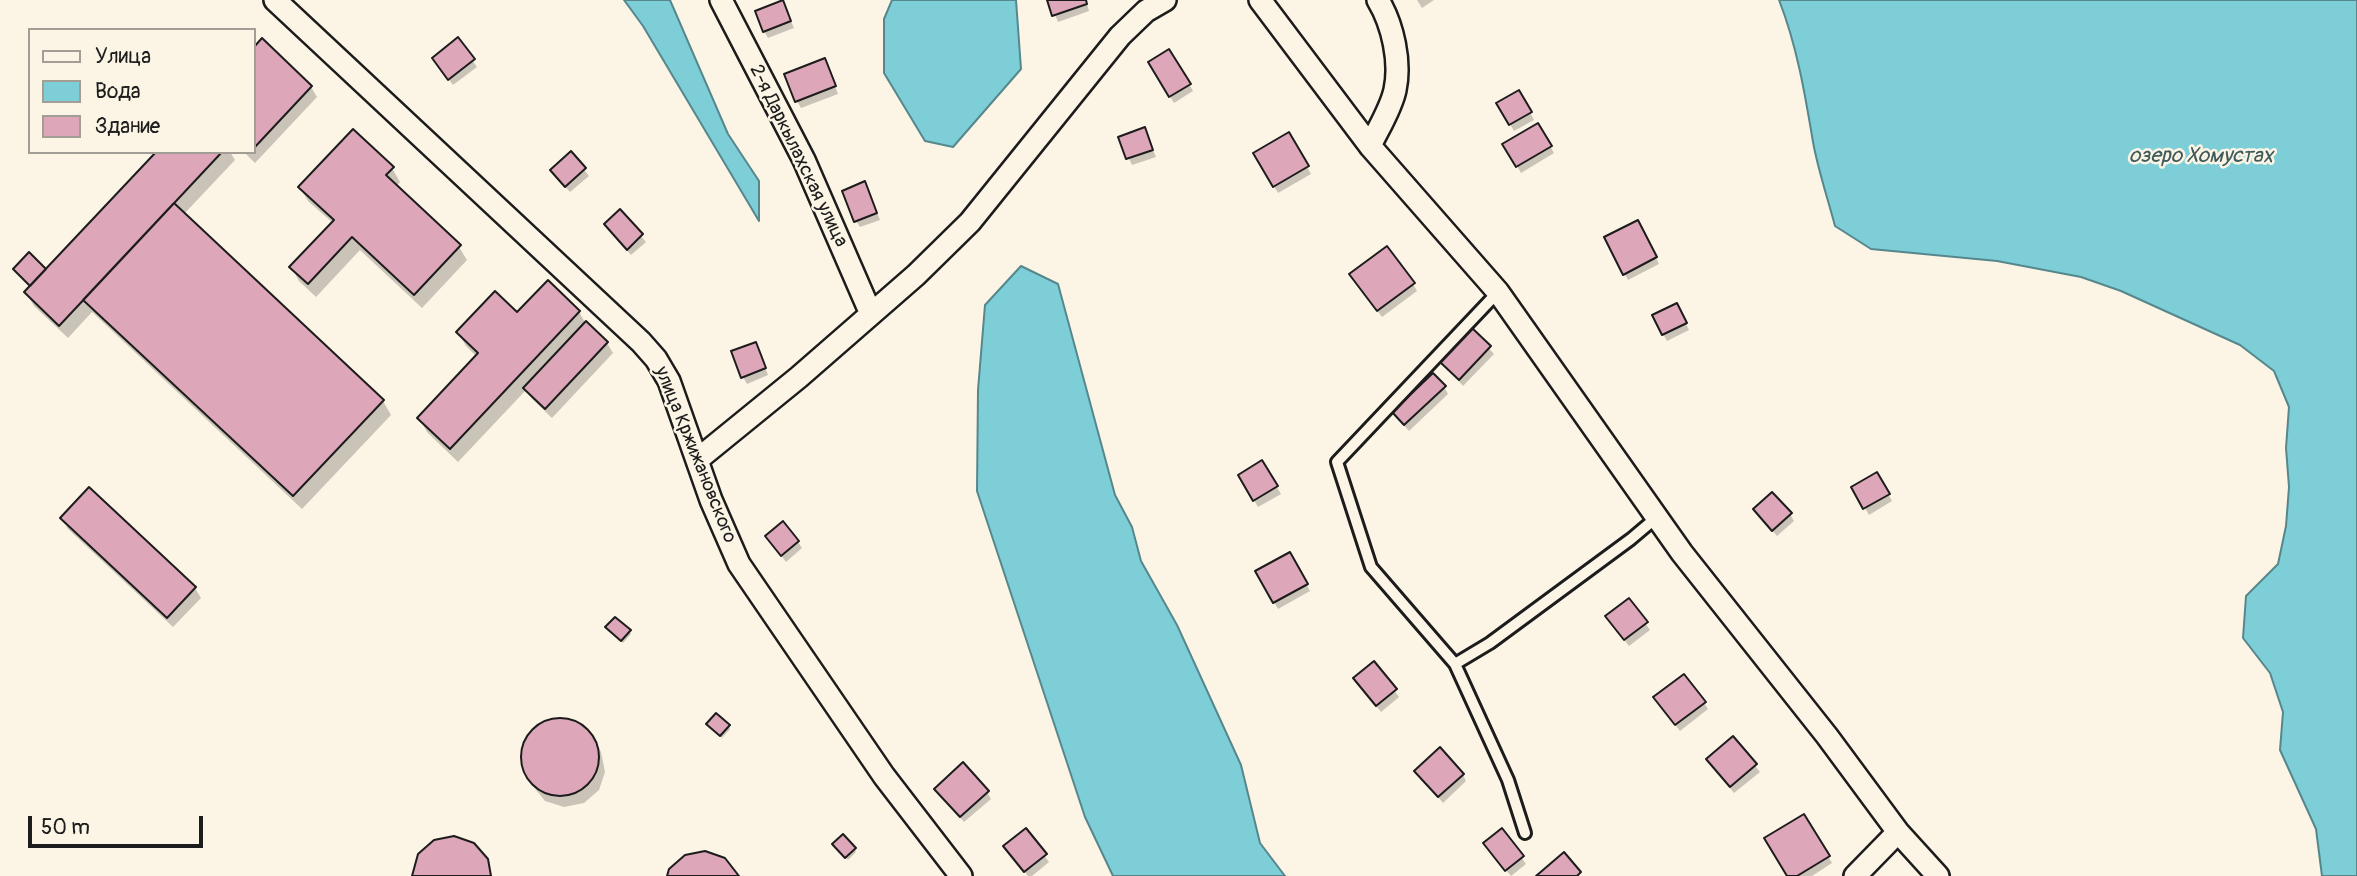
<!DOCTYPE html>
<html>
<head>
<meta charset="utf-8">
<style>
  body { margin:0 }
  #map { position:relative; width:2357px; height:876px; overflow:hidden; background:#fcf5e5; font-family:Pangolin,sans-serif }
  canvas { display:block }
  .legend { position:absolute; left:28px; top:28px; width:228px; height:126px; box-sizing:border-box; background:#fcf5e5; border:2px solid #a29e95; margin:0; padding:9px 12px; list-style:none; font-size:21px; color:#1c1c1c }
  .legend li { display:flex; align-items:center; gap:14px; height:35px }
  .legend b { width:35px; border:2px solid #a29e95 }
  .scale { position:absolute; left:28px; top:816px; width:175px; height:32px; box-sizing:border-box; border:4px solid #1c1c1c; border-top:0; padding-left:9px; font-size:21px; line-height:24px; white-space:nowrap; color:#1c1c1c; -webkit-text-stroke:5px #fcf5e5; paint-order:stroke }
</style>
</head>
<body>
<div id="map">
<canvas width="2357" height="876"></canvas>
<ul class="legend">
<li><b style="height:9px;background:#fcf5e5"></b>Улица</li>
<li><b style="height:19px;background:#7dced7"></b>Вода</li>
<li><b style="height:19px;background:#dda6b9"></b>Здание</li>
</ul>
<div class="scale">50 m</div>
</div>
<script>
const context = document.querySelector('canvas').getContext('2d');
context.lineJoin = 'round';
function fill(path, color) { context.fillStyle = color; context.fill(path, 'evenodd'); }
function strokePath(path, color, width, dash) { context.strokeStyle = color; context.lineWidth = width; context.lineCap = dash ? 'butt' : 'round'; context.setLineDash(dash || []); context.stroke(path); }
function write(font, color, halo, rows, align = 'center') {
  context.font = font + ' Pangolin,sans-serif'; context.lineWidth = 5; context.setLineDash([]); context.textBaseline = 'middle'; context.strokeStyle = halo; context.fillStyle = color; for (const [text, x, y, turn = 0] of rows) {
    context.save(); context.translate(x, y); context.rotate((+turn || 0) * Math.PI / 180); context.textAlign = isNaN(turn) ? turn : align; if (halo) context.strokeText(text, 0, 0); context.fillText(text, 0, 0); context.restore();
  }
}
const water = new Path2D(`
  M 624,0 L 670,0 L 728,134 L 759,181 L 759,221 L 643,26 Z
  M 892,0 L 1016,0 L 1021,69 L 953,147 L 925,141 L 884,73 L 884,19 Z
  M 1779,0 L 2357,0 L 2357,876 L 2322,876 L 2316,829 L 2280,750 L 2283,712 L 2270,673 L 2243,638 L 2246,596 L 2278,564 L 2286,526 L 2289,487 L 2286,448 L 2289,407 L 2274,371 L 2240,345 L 2121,291 L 2081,277 L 1997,261 L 1871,249 L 1835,226 C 1828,199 1818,170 1813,142 C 1805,94 1797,46 1779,0 Z
  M 1021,266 L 1058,284 L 1115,495 L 1132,527 L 1141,561 L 1177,625 L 1241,765 L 1260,843 L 1285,876 L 1113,876 L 1085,817 L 977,491 L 978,390 L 985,305 Z`);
fill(water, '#7dced7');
strokePath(water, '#56878c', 2);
fill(new Path2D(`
  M 1049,0 L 1086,0 L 1089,11 L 1058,22 Z
  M 1417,0 L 1434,0 L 1422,8 Z
  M 783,2 L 794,28 L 768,38 L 764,31 Z
  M 458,40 L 477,67 L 453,85 L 438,65 Z
  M 262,41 L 311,87 L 317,97 L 255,163 L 244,152 L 254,152 L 254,49 Z
  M 1169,51 L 1193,91 L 1174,103 L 1150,63 Z
  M 828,67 L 838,94 L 801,108 L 797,101 Z
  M 1519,92 L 1534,120 L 1514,131 L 1498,103 Z
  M 1538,125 L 1554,153 L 1521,173 L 1505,144 Z
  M 1144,129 L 1156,157 L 1132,165 L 1120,138 Z
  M 1288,135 L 1311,174 L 1278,193 L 1255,154 Z
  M 158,152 L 230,152 L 235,160 L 184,214 L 383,401 L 391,415 L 302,509 L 92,312 L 68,338 L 34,306 L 26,293 Z
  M 571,153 L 589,176 L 570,192 L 556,177 Z
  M 392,168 L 400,182 L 396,187 L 459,247 L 467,260 L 422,308 L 360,250 L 316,297 L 299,281 L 292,268 L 333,223 L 308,201 L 300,187 Z
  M 868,190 L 880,220 L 860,227 L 856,221 Z
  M 620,212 L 646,242 L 631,255 L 606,225 Z
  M 1638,223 L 1659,264 L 1628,280 L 1606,238 Z
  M 1355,281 L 1413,284 L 1417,291 L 1382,317 Z
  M 579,312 L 586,324 L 607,343 L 613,353 L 552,418 L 532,399 L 526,390 L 458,462 L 427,432 L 419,418 L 477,357 L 466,346 L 458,332 L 517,315 Z
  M 1680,312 L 1689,330 L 1667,341 L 1663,334 Z
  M 1472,330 L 1494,354 L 1463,386 L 1442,362 Z
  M 759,351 L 768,375 L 747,384 L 743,377 Z
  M 1444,387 L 1448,394 L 1409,431 L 1398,419 L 1394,412 Z
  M 1262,463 L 1281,494 L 1258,507 L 1240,476 Z
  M 1877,474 L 1892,501 L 1869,515 L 1853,488 Z
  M 1755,510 L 1790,514 L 1794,521 L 1777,536 Z
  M 62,518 L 195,588 L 201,598 L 173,627 L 68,529 Z
  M 767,537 L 798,542 L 802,548 L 786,562 Z
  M 1289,554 L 1310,591 L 1278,609 L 1257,572 Z
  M 1629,600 L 1650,630 L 1629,646 L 1611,623 Z
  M 615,619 L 631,634 L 623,643 L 609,630 Z
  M 1374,664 L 1399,697 L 1381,712 L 1359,685 Z
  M 1704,703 L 1708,709 L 1680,731 L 1659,704 Z
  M 563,719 L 581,725 L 595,741 L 601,752 L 605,772 L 599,790 L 584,803 L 564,807 L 545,801 L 532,785 L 525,774 L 522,755 L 528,736 L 543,723 Z
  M 728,726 L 730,729 L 722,738 L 710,727 Z
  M 1733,738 L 1760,772 L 1734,793 L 1712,766 Z
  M 1416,771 L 1463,775 L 1466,781 L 1443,803 Z
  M 936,789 L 987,792 L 991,799 L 964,822 Z
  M 1804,816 L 1832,863 L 1812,876 L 1789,876 Z
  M 1025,830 L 1049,862 L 1032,876 L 1028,876 L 1009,853 Z
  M 1502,831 L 1526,864 L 1511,876 L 1489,850 Z
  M 836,847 L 854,849 L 856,852 L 848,860 Z`), '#0003');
const building = new Path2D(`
  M 783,0 L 791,21 L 763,32 L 755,11 Z
  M 1047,0 L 1086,0 L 1087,4 L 1052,16 Z
  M 458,37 L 475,59 L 448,80 L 432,58 Z
  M 262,38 L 312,86 L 254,148 L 254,47 Z
  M 1169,49 L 1191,84 L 1169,97 L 1148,62 Z
  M 825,58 L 836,86 L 795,102 L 784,74 Z
  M 1519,90 L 1532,112 L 1509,125 L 1496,103 Z
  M 1538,123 L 1552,146 L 1516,167 L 1502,144 Z
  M 1145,127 L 1153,150 L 1126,159 L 1118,137 Z
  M 353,129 L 394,167 L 386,175 L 461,245 L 414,295 L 352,237 L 308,284 L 289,267 L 334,220 L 298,187 Z
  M 1289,132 L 1309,166 L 1273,187 L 1253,153 Z
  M 571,151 L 586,168 L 565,187 L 550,170 Z
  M 156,152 L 222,152 L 59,326 L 24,292 Z
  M 865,181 L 877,213 L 854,222 L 842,191 Z
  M 174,203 L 384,400 L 293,496 L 83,300 Z
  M 620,209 L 643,234 L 627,250 L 604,224 Z
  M 1638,220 L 1657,257 L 1623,275 L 1604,237 Z
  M 1387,246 L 1415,283 L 1377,311 L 1349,274 Z
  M 29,252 L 46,269 L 30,286 L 13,269 Z
  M 548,280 L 580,311 L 450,449 L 417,418 L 478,353 L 456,332 L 495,291 L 517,312 Z
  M 1677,303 L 1687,323 L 1662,335 L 1652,315 Z
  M 586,321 L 608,342 L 545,409 L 523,388 Z
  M 1472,328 L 1491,346 L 1459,380 L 1440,362 Z
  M 756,342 L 766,368 L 741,378 L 731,351 Z
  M 1433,373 L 1446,386 L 1404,425 L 1392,412 Z
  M 1262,460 L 1278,486 L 1253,501 L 1238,475 Z
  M 1877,472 L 1890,494 L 1863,509 L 1851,487 Z
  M 89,487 L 196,587 L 167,618 L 60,518 Z
  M 1772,492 L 1792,513 L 1772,531 L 1753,509 Z
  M 783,521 L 799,541 L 781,556 L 765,536 Z
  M 1290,552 L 1308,584 L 1273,603 L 1255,571 Z
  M 1629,598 L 1648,622 L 1624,640 L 1605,616 Z
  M 615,617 L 631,630 L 621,641 L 605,627 Z
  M 1374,661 L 1397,689 L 1376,706 L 1353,678 Z
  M 1684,674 L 1706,702 L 1675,725 L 1653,697 Z
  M 716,713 L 730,725 L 720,736 L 706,724 Z
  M521 757a39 39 0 1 1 78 0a39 39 0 1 1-78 0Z
  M 1733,736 L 1757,764 L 1730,787 L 1706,759 Z
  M 1440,747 L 1464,774 L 1438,797 L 1414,771 Z
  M 963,762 L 989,791 L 960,817 L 934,789 Z
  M 1804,814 L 1830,856 L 1797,876 L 1787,876 L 1764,838 Z
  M 1026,828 L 1047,854 L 1024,872 L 1003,846 Z
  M 1502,828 L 1524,856 L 1505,871 L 1483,843 Z
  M 843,834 L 856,848 L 845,858 L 832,844 Z
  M 454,836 L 474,843 L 488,859 L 491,876 L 412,876 L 418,854 L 434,840 Z
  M 705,851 L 725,858 L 739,876 L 667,876 L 669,869 L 685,855 Z
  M 1564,852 L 1581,872 L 1577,876 L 1536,876 Z`);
fill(building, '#dda6b9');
strokePath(building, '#1c1c1c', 2);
const lane = new Path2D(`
  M 1498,292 L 1337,462 L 1371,567 L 1455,664 L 1508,780 L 1525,833
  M 1455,664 L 1490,643 L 1631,539 L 1657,517`);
const street = new Path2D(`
  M 275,0 L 641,342 L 656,359 L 669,381 L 711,500 L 739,564 L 884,776 L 961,876
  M 721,0 L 804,160 L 871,314
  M 1260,0 L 1370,146 L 1498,292 L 1682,553 L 1827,736 L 1898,832 L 1938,876
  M 1370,146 C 1378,129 1391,109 1395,90 C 1401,62 1393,25 1378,0
  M 697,460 L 799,377 L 916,275 L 970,222 L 1120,36 L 1146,11 L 1165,0
  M 1855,876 L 1898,832`);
strokePath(lane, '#1c1c1c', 16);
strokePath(street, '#1c1c1c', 26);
strokePath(lane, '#fcf5e5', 10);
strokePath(street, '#fcf5e5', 21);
write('19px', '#1c1c1c', '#fcf5e5', [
  ["2-я Даркылахская улица",798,156,64],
  ["улица Кржижановского",695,455,68]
]);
write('italic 21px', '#3e5a5d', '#fcf5e5', [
  ["озеро Хомустах",2201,157]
]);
</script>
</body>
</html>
